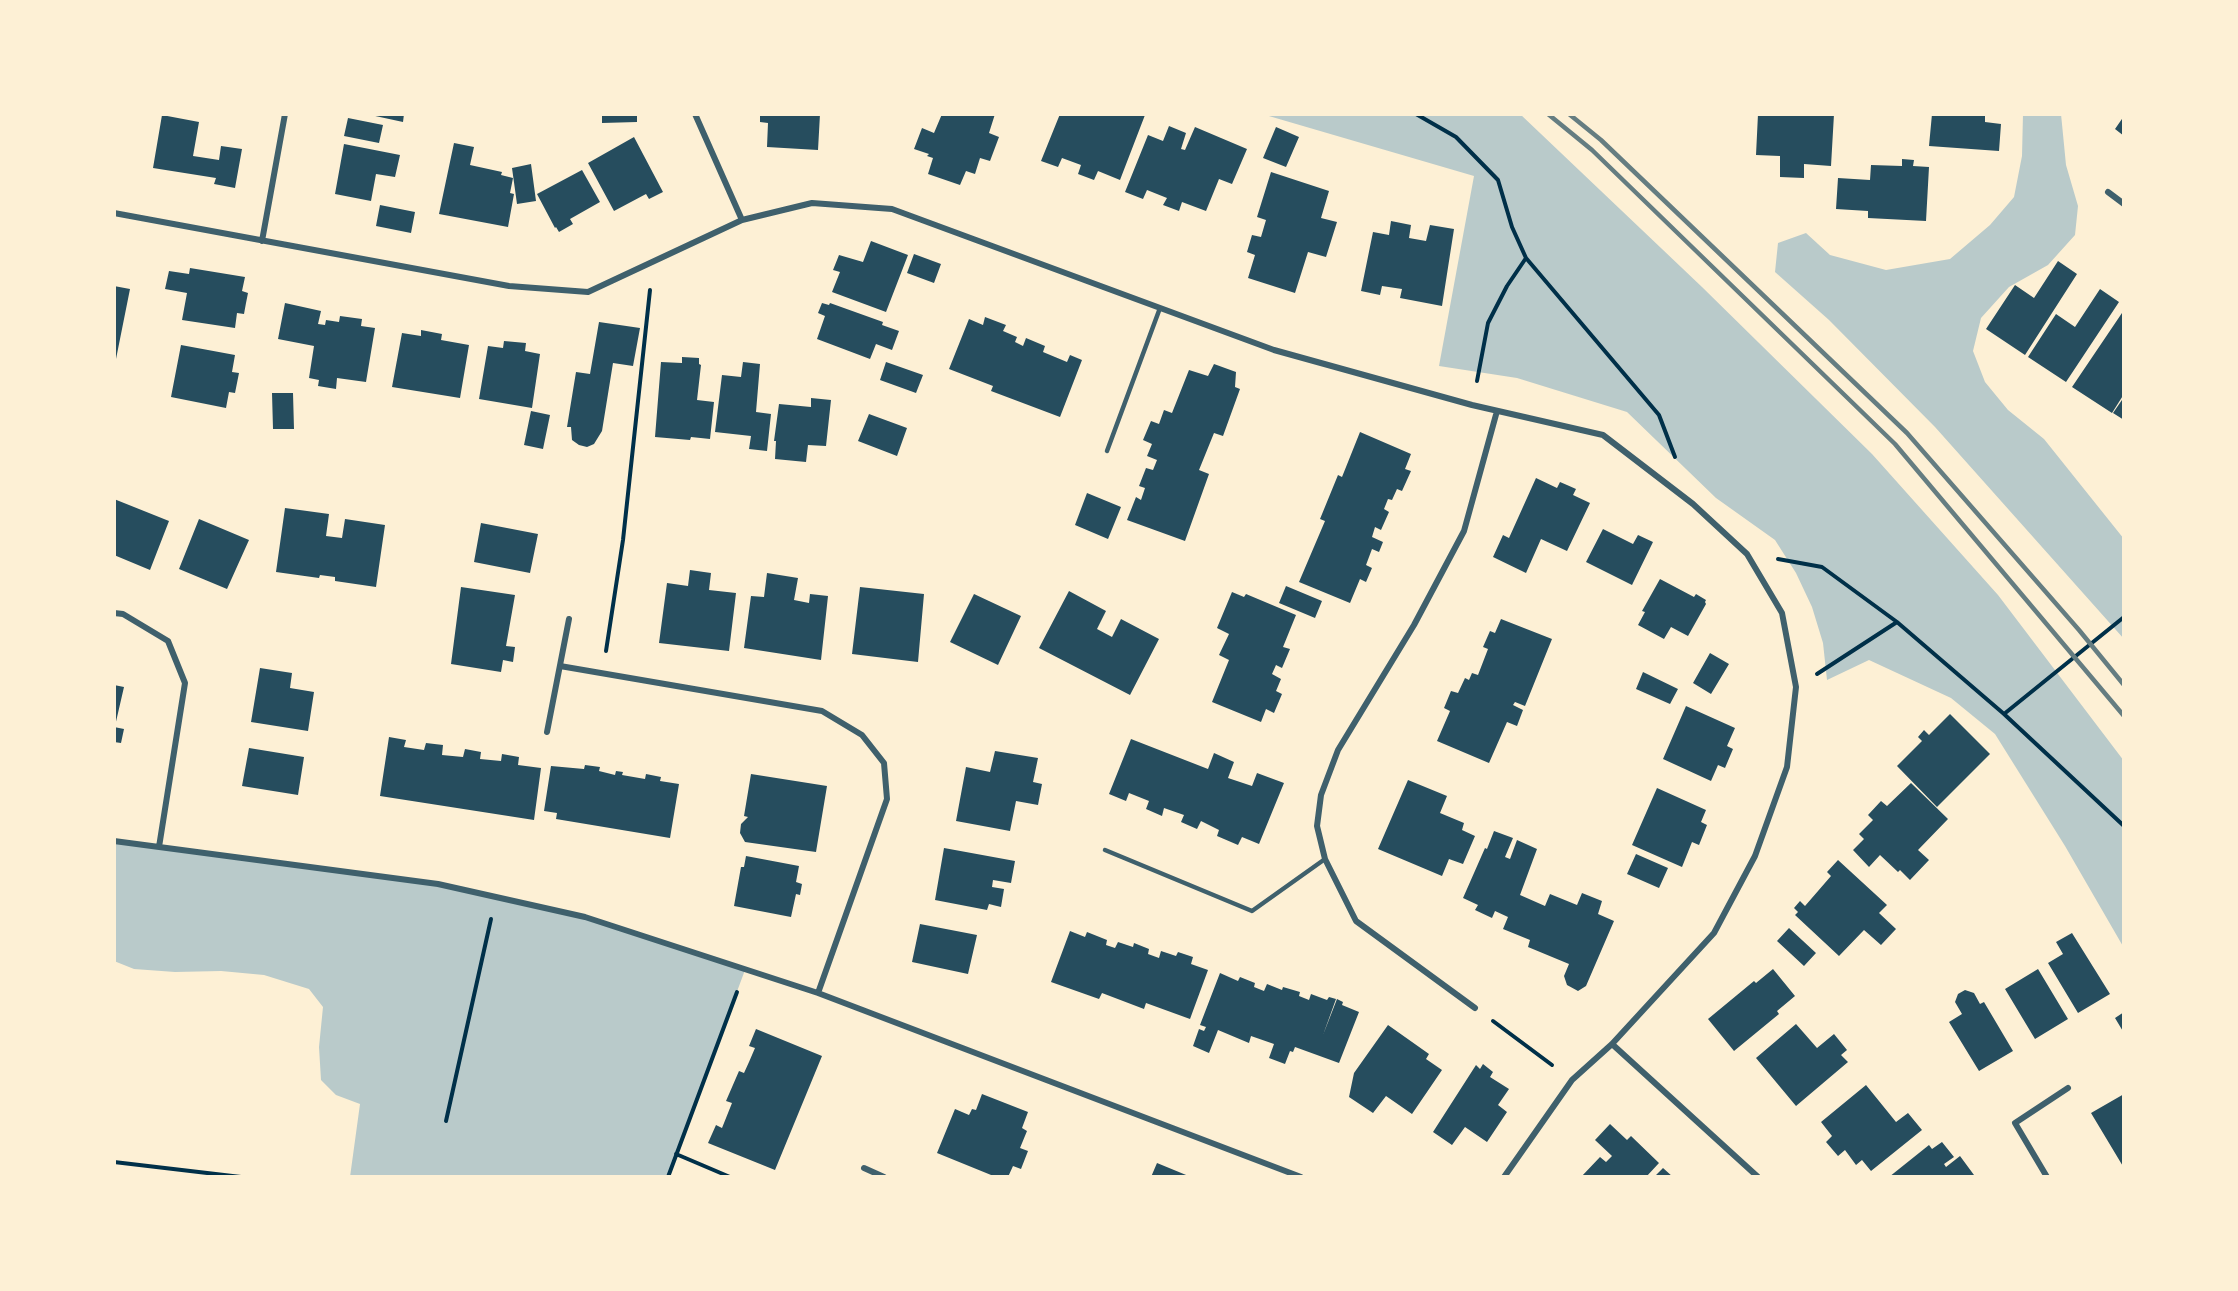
<!DOCTYPE html>
<html>
<head>
<meta charset="utf-8">
<style>
  body { margin:0 }
  #map { position:relative; width:2238px; height:1291px; overflow:hidden; background:#fdf0d5; font-family:Ubuntu,sans-serif }
  canvas { display:block }
  .frame { position:absolute; inset:0; border:116px solid #fdf0d5; pointer-events:none }
</style>
</head>
<body>
<div id="map">
<canvas width="2238" height="1291"></canvas>
<div class="frame"></div>
</div>
<script>
const context = document.querySelector('canvas').getContext('2d');
context.lineJoin = 'round';
function fill(path, color) { context.fillStyle = color; context.fill(path, 'evenodd'); }
function strokePath(path, color, width, dash) { context.strokeStyle = color; context.lineWidth = width; context.lineCap = dash ? 'butt' : 'round'; context.setLineDash(dash || []); context.stroke(path); }
fill(new Path2D(`
  M 1262,114 L 1520,114 L 1702,287 L 1872,454 L 1998,595 L 2124,761 L 2124,948 L 2065,846 L 1995,734 L 1951,698 L 1869,660 L 1827,680 L 1823,643 L 1812,607 L 1796,573 L 1775,540 L 1716,498 L 1627,412 L 1517,378 L 1439,366 L 1474,176 Z
  M 2023,114 L 2061,114 L 2066,165 L 2078,206 L 2075,235 L 2048,265 L 2009,287 L 1981,318 L 1973,351 L 1985,382 L 2008,410 L 2044,439 L 2124,539 L 2124,639 L 1935,427 L 1829,320 L 1775,272 L 1778,243 L 1806,233 L 1830,255 L 1886,270 L 1950,259 L 1990,225 L 2014,197 L 2022,156 Z
  M 114,841 L 438,884 L 585,917 L 745,970 L 668,1177 L 350,1177 L 360,1104 L 336,1095 L 321,1080 L 319,1047 L 323,1007 L 309,989 L 264,975 L 221,971 L 175,972 L 134,969 L 114,961 Z`), '#b9caca');
fill(new Path2D(`
  M 366,114 L 404,114 L 403,122 Z
  M 602,114 L 637,114 L 637,122 L 602,123 Z
  M 760,114 L 820,114 L 818,150 L 767,147 L 768,123 L 760,122 Z
  M 942,114 L 995,114 L 989,133 L 999,137 L 990,161 L 980,158 L 975,174 L 966,171 L 960,185 L 928,174 L 933,158 L 927,156 L 929,154 L 914,149 L 922,128 L 934,133 Z
  M 1060,114 L 1145,115 L 1120,180 L 1098,171 L 1094,180 L 1078,174 L 1081,165 L 1062,158 L 1058,167 L 1041,161 Z
  M 1758,114 L 1834,114 L 1831,166 L 1804,164 L 1804,178 L 1780,177 L 1780,156 L 1756,155 Z
  M 1932,114 L 1985,114 L 1985,122 L 2001,124 L 1999,151 L 1929,146 Z
  M 162,115 L 199,122 L 193,156 L 219,160 L 221,146 L 242,149 L 235,188 L 214,184 L 216,178 L 153,168 Z
  M 2124,116 L 2124,136 L 2115,129 Z
  M 348,118 L 383,125 L 379,143 L 344,136 Z
  M 1169,126 L 1186,133 L 1181,149 L 1185,150 L 1195,127 L 1247,149 L 1232,184 L 1219,179 L 1206,211 L 1182,202 L 1179,211 L 1163,205 L 1167,198 L 1147,190 L 1143,199 L 1125,192 L 1148,135 L 1163,141 Z
  M 1276,127 L 1299,137 L 1286,167 L 1263,158 Z
  M 634,137 L 663,192 L 649,199 L 646,194 L 614,211 L 588,163 Z
  M 454,143 L 474,147 L 470,165 L 502,172 L 501,175 L 513,178 L 510,193 L 514,194 L 508,227 L 439,214 Z
  M 344,144 L 400,155 L 395,177 L 376,174 L 371,201 L 335,194 Z
  M 1902,159 L 1914,160 L 1913,166 L 1929,167 L 1926,221 L 1868,218 L 1868,211 L 1836,209 L 1838,178 L 1870,180 L 1871,165 L 1902,166 Z
  M 531,164 L 536,201 L 517,204 L 512,168 Z
  M 582,170 L 600,202 L 570,219 L 573,224 L 559,232 L 556,227 L 555,228 L 537,194 Z
  M 1271,172 L 1329,191 L 1321,218 L 1337,222 L 1326,257 L 1308,252 L 1295,293 L 1248,278 L 1255,255 L 1247,252 L 1252,235 L 1261,237 L 1266,220 L 1257,217 Z
  M 380,205 L 415,212 L 411,233 L 376,226 Z
  M 1391,221 L 1411,225 L 1409,238 L 1426,241 L 1430,225 L 1454,229 L 1442,306 L 1400,298 L 1402,289 L 1382,286 L 1380,295 L 1361,291 L 1373,232 L 1389,235 Z
  M 871,241 L 908,255 L 886,312 L 832,292 L 840,272 L 833,270 L 839,255 L 863,262 Z
  M 914,254 L 941,264 L 934,283 L 907,273 Z
  M 2058,261 L 2077,274 L 2025,355 L 1986,329 L 2015,285 L 2034,298 Z
  M 190,268 L 245,277 L 242,291 L 248,293 L 246,303 L 244,314 L 237,313 L 235,328 L 182,320 L 187,293 L 165,289 L 169,271 L 189,274 Z
  M 114,286 L 130,289 L 116,359 L 114,359 Z
  M 2100,289 L 2119,302 L 2066,382 L 2028,357 L 2056,314 L 2075,327 Z
  M 285,303 L 321,311 L 318,324 L 325,325 L 326,320 L 339,322 L 340,316 L 362,319 L 361,326 L 375,328 L 366,382 L 337,378 L 336,389 L 318,386 L 319,380 L 309,378 L 314,346 L 278,339 Z
  M 822,303 L 829,305 L 830,303 L 883,322 L 882,325 L 899,331 L 892,350 L 876,344 L 870,359 L 817,339 L 825,316 L 818,313 Z
  M 2124,310 L 2122,357 L 2124,358 L 2124,394 L 2112,413 L 2072,387 Z
  M 985,317 L 1006,325 L 1003,331 L 1017,337 L 1015,342 L 1023,346 L 1026,338 L 1045,346 L 1043,352 L 1067,362 L 1070,355 L 1082,360 L 1060,417 L 991,391 L 993,386 L 949,369 L 969,319 L 983,325 Z
  M 599,322 L 640,328 L 633,366 L 613,363 L 602,431 L 594,444 L 587,447 L 579,445 L 572,440 L 571,427 L 567,427 L 576,372 L 590,374 Z
  M 421,330 L 442,334 L 441,340 L 469,345 L 460,398 L 392,387 L 402,333 L 421,336 Z
  M 504,341 L 526,343 L 525,351 L 540,354 L 532,408 L 479,399 L 488,346 L 503,348 Z
  M 181,345 L 235,355 L 232,372 L 239,373 L 235,393 L 229,392 L 226,408 L 171,397 Z
  M 682,357 L 699,358 L 699,364 L 701,365 L 697,400 L 714,402 L 710,439 L 691,437 L 690,440 L 655,437 L 661,362 L 682,363 Z
  M 743,362 L 760,364 L 756,412 L 771,414 L 767,451 L 749,449 L 751,436 L 715,432 L 722,375 L 741,377 Z
  M 886,362 L 923,375 L 916,393 L 880,380 Z
  M 1214,364 L 1236,372 L 1235,387 L 1240,389 L 1223,436 L 1214,433 L 1199,470 L 1209,474 L 1185,541 L 1127,520 L 1136,497 L 1141,500 L 1145,488 L 1139,486 L 1146,468 L 1153,470 L 1157,460 L 1147,456 L 1152,444 L 1143,440 L 1151,421 L 1159,424 L 1164,410 L 1172,413 L 1189,370 L 1208,376 Z
  M 272,393 L 293,393 L 294,429 L 273,429 Z
  M 2124,397 L 2124,420 L 2113,413 Z
  M 811,398 L 831,400 L 826,446 L 808,445 L 806,462 L 775,459 L 776,441 L 774,441 L 779,404 L 811,407 Z
  M 531,411 L 550,415 L 543,449 L 524,445 Z
  M 869,414 L 907,428 L 897,456 L 858,441 Z
  M 1360,432 L 1411,454 L 1405,469 L 1411,471 L 1402,491 L 1397,489 L 1392,500 L 1388,499 L 1384,509 L 1389,512 L 1381,530 L 1375,527 L 1372,537 L 1383,542 L 1379,552 L 1372,549 L 1366,565 L 1372,568 L 1366,582 L 1360,579 L 1350,603 L 1299,582 L 1325,521 L 1320,519 L 1338,475 L 1342,477 Z
  M 1536,478 L 1557,488 L 1560,482 L 1567,485 L 1576,489 L 1573,495 L 1590,503 L 1567,551 L 1541,539 L 1526,573 L 1493,557 L 1503,535 L 1509,538 Z
  M 1087,493 L 1121,507 L 1108,539 L 1075,525 Z
  M 114,499 L 169,521 L 150,570 L 114,555 Z
  M 285,508 L 329,514 L 326,536 L 342,538 L 345,519 L 385,525 L 376,587 L 335,581 L 335,577 L 320,575 L 319,578 L 276,572 Z
  M 199,519 L 249,540 L 227,589 L 179,569 Z
  M 481,523 L 538,534 L 530,573 L 474,562 Z
  M 1603,529 L 1633,544 L 1638,535 L 1653,542 L 1632,585 L 1586,562 Z
  M 690,570 L 711,573 L 709,590 L 736,593 L 729,651 L 659,643 L 667,583 L 688,586 Z
  M 767,573 L 798,578 L 794,600 L 809,603 L 810,594 L 828,596 L 821,660 L 744,648 L 751,596 L 764,597 Z
  M 1660,579 L 1694,597 L 1696,594 L 1706,600 L 1705,602 L 1706,604 L 1688,636 L 1671,627 L 1664,639 L 1638,625 L 1645,612 L 1642,611 Z
  M 1286,586 L 1322,601 L 1315,618 L 1279,603 Z
  M 461,587 L 515,595 L 506,646 L 515,647 L 513,662 L 503,660 L 501,672 L 451,664 Z
  M 860,587 L 924,594 L 918,662 L 852,654 Z
  M 1069,591 L 1106,611 L 1097,629 L 1112,637 L 1121,619 L 1159,639 L 1130,695 L 1039,648 Z
  M 1232,592 L 1244,597 L 1246,594 L 1296,615 L 1283,647 L 1290,649 L 1282,668 L 1276,665 L 1272,674 L 1281,679 L 1276,691 L 1282,694 L 1274,713 L 1266,709 L 1261,722 L 1212,702 L 1229,660 L 1219,655 L 1229,634 L 1217,628 Z
  M 974,594 L 1021,616 L 998,665 L 950,642 Z
  M 1501,619 L 1552,639 L 1525,706 L 1515,702 L 1513,705 L 1523,710 L 1517,726 L 1507,722 L 1489,763 L 1437,741 L 1450,711 L 1444,708 L 1451,691 L 1458,693 L 1465,678 L 1469,680 L 1472,673 L 1478,675 L 1488,649 L 1483,647 L 1490,631 L 1495,633 Z
  M 1710,653 L 1729,664 L 1711,694 L 1693,683 Z
  M 260,668 L 292,673 L 290,688 L 314,692 L 308,731 L 251,722 Z
  M 1643,672 L 1678,689 L 1670,704 L 1636,689 Z
  M 114,685 L 124,687 L 115,726 L 114,726 Z
  M 1686,706 L 1735,728 L 1727,746 L 1733,749 L 1725,768 L 1718,765 L 1711,781 L 1663,759 Z
  M 1950,714 L 1990,754 L 1937,807 L 1897,766 L 1922,741 L 1918,737 L 1924,730 L 1929,735 Z
  M 114,727 L 124,729 L 121,743 L 114,742 Z
  M 389,737 L 406,740 L 404,747 L 424,750 L 426,743 L 443,745 L 442,755 L 463,757 L 465,749 L 481,752 L 480,759 L 501,761 L 502,754 L 519,757 L 518,765 L 541,768 L 534,820 L 380,796 Z
  M 1131,739 L 1208,769 L 1214,753 L 1234,762 L 1228,778 L 1252,786 L 1257,773 L 1284,783 L 1259,844 L 1242,837 L 1238,845 L 1217,836 L 1219,830 L 1201,821 L 1197,829 L 1181,822 L 1184,815 L 1164,808 L 1162,816 L 1146,809 L 1149,801 L 1129,793 L 1126,801 L 1109,794 Z
  M 249,748 L 304,757 L 298,795 L 242,786 Z
  M 995,751 L 1038,758 L 1033,782 L 1042,784 L 1038,805 L 1016,801 L 1010,831 L 956,821 L 966,767 L 990,772 Z
  M 585,765 L 600,767 L 599,771 L 615,775 L 616,771 L 623,772 L 622,775 L 645,779 L 646,774 L 661,777 L 660,781 L 679,784 L 670,838 L 556,819 L 557,813 L 544,811 L 551,766 L 584,769 Z
  M 751,774 L 827,786 L 816,852 L 745,842 L 740,833 L 741,824 L 748,817 L 744,816 Z
  M 1408,780 L 1447,796 L 1440,813 L 1464,823 L 1462,830 L 1475,836 L 1463,864 L 1449,859 L 1442,876 L 1378,849 Z
  M 1911,783 L 1948,819 L 1918,850 L 1929,860 L 1910,880 L 1900,870 L 1898,872 L 1880,855 L 1869,867 L 1853,850 L 1864,839 L 1859,834 L 1873,820 L 1868,815 L 1881,801 L 1887,806 Z
  M 1657,788 L 1706,810 L 1701,822 L 1707,825 L 1699,845 L 1692,842 L 1682,867 L 1632,845 Z
  M 1494,831 L 1513,838 L 1505,857 L 1510,859 L 1517,840 L 1537,849 L 1520,895 L 1545,906 L 1550,894 L 1577,905 L 1582,893 L 1602,901 L 1598,914 L 1614,921 L 1586,986 L 1578,991 L 1567,985 L 1564,976 L 1569,964 L 1528,947 L 1530,940 L 1503,929 L 1508,917 L 1495,911 L 1492,918 L 1475,910 L 1478,905 L 1463,898 L 1485,848 L 1487,849 Z
  M 944,848 L 1015,861 L 1011,883 L 993,880 L 992,887 L 1004,889 L 1001,907 L 989,904 L 987,910 L 935,900 Z
  M 1636,854 L 1668,868 L 1659,888 L 1627,874 Z
  M 746,856 L 799,866 L 796,882 L 802,884 L 800,895 L 796,894 L 791,917 L 734,906 L 741,867 L 744,867 Z
  M 1838,860 L 1887,905 L 1879,913 L 1896,929 L 1881,945 L 1864,930 L 1839,956 L 1795,915 L 1798,912 L 1794,908 L 1800,901 L 1805,906 L 1831,876 L 1827,872 Z
  M 920,924 L 977,935 L 968,974 L 912,962 Z
  M 1789,928 L 1816,953 L 1804,966 L 1777,941 Z
  M 1070,931 L 1085,937 L 1087,932 L 1107,940 L 1106,945 L 1115,948 L 1118,942 L 1133,947 L 1134,943 L 1149,949 L 1148,954 L 1159,958 L 1161,951 L 1176,956 L 1178,952 L 1193,957 L 1191,964 L 1208,970 L 1190,1019 L 1146,1003 L 1144,1009 L 1102,993 L 1099,999 L 1051,982 Z
  M 2072,933 L 2110,994 L 2078,1013 L 2048,963 L 2063,954 L 2056,942 Z
  M 1773,969 L 1795,996 L 1777,1011 L 1779,1014 L 1734,1051 L 1708,1019 L 1754,981 L 1756,983 Z
  M 2038,969 L 2068,1019 L 2035,1039 L 2005,989 Z
  M 1220,973 L 1238,981 L 1240,977 L 1255,983 L 1254,987 L 1264,991 L 1267,984 L 1282,990 L 1283,987 L 1300,992 L 1299,996 L 1309,1000 L 1311,994 L 1327,1000 L 1329,997 L 1336,999 L 1323,1035 L 1337,999 L 1343,1002 L 1342,1005 L 1359,1012 L 1339,1063 L 1295,1047 L 1293,1052 L 1290,1051 L 1285,1064 L 1269,1058 L 1274,1044 L 1251,1036 L 1249,1043 L 1218,1030 L 1209,1053 L 1193,1046 L 1199,1029 L 1204,1031 L 1206,1027 L 1200,1025 Z
  M 1965,990 L 1974,993 L 1980,1004 L 1984,1002 L 2013,1051 L 1979,1071 L 1949,1022 L 1962,1014 L 1955,1002 L 1958,994 Z
  M 2124,1012 L 2124,1033 L 2115,1018 Z
  M 1796,1024 L 1817,1048 L 1834,1034 L 1847,1050 L 1841,1055 L 1848,1062 L 1796,1106 L 1756,1058 Z
  M 1388,1025 L 1429,1054 L 1426,1059 L 1442,1070 L 1412,1114 L 1386,1096 L 1373,1113 L 1349,1097 L 1354,1073 Z
  M 756,1029 L 822,1056 L 775,1170 L 708,1143 L 716,1125 L 722,1128 L 732,1103 L 726,1101 L 739,1071 L 744,1073 L 749,1062 L 755,1048 L 749,1046 Z
  M 1483,1064 L 1493,1072 L 1490,1077 L 1509,1089 L 1498,1105 L 1507,1112 L 1487,1142 L 1465,1127 L 1452,1145 L 1433,1132 L 1476,1065 L 1480,1069 Z
  M 1866,1085 L 1896,1122 L 1908,1113 L 1922,1130 L 1871,1171 L 1862,1160 L 1856,1165 L 1845,1150 L 1838,1156 L 1826,1142 L 1832,1136 L 1821,1122 Z
  M 982,1094 L 1028,1112 L 1022,1128 L 1027,1131 L 1020,1148 L 1028,1151 L 1021,1169 L 1013,1166 L 1008,1177 L 996,1177 L 937,1153 L 955,1109 L 969,1115 L 972,1109 L 976,1110 Z
  M 2124,1094 L 2124,1168 L 2091,1113 Z
  M 1610,1124 L 1627,1140 L 1631,1136 L 1659,1163 L 1646,1177 L 1581,1177 L 1600,1157 L 1606,1162 L 1612,1156 L 1595,1140 Z
  M 1942,1142 L 1954,1157 L 1944,1164 L 1946,1167 L 1960,1156 L 1974,1175 L 1972,1177 L 1889,1177 L 1929,1145 L 1932,1149 Z
  M 1157,1163 L 1191,1177 L 1151,1177 Z
  M 1663,1168 L 1673,1177 L 1654,1177 Z`), '#264d5e');
strokePath(new Path2D(`
  M 1416,114 L 1456,137 L 1498,180 L 1512,227 L 1526,258 L 1507,286 L 1488,323 L 1477,381
  M 1526,258 L 1659,415 L 1675,457
  M 1778,559 L 1822,567 L 1897,622 L 2004,714 L 2124,826
  M 606,651 L 623,540 L 650,290
  M 1817,674 L 1897,622
  M 2004,714 L 2124,617
  M 1493,1021 L 1552,1065
  M 446,1121 L 491,919
  M 676,1154 L 730,1177
  M 114,1162 L 241,1177
  M 668,1177 L 737,992`), '#003049', 4);
strokePath(new Path2D(`
  M 1107,451 L 1160,308
  M 1105,850 L 1252,911 L 1325,859`), '#3f606c', 4.5);
strokePath(new Path2D(`
  M 695,114 L 742,220
  M 2108,192 L 2124,204
  M 114,213 L 509,286 L 588,292 L 742,220 L 812,203 L 892,209 L 1274,350 L 1472,405 L 1603,435 L 1693,504 L 1747,554 L 1782,613 L 1796,687 L 1787,767 L 1755,856 L 1714,933 L 1612,1044 L 1572,1080 L 1504,1177
  M 262,241 L 285,114
  M 114,613 L 123,614 L 168,641 L 185,683 L 159,847
  M 560,666 L 822,711 L 862,735 L 884,763 L 887,799 L 818,993
  M 547,732 L 569,619
  M 114,841 L 438,884 L 585,917 L 818,993 L 1301,1177
  M 1475,1008 L 1356,921 L 1325,859 L 1317,826 L 1321,795 L 1338,750 L 1414,625 L 1464,531 L 1497,411
  M 1612,1044 L 1758,1177
  M 864,1168 L 884,1177
  M 2047,1177 L 2015,1123 L 2068,1088`), '#3f606c', 6);
strokePath(new Path2D(`
  M 1548,114 L 1592,150 L 1895,444 L 2124,716
  M 1569,114 L 1601,140 L 1907,433 L 2079,630 L 2124,685`), '#657d81', 4.5);
</script>
</body>
</html>
